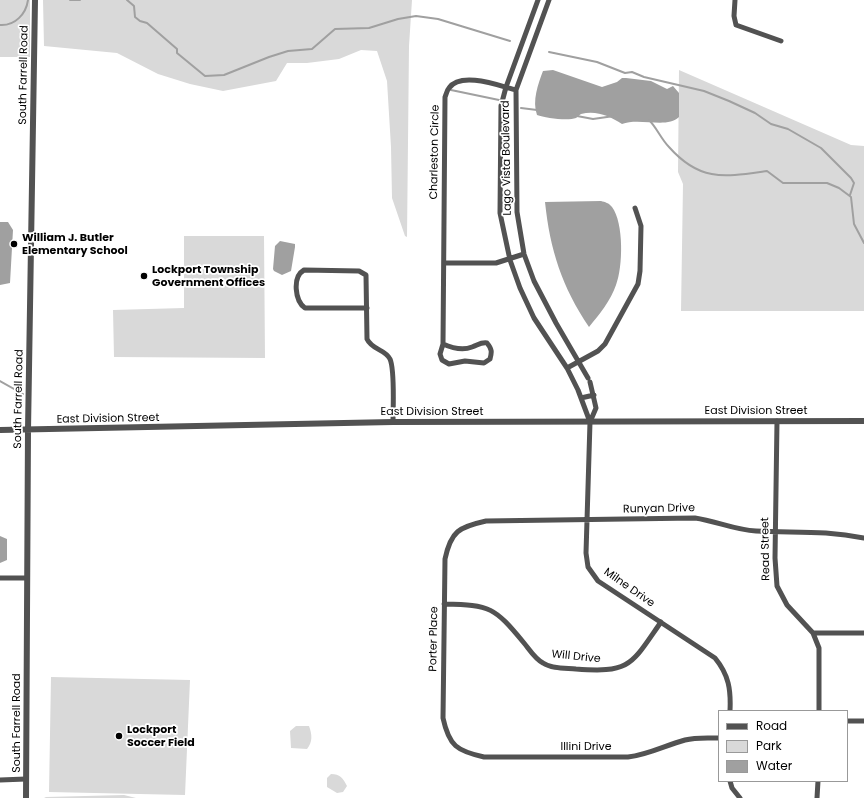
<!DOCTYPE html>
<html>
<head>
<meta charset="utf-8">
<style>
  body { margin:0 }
  #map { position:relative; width:864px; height:798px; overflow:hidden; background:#fff; font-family:Poppins,sans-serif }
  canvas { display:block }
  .legend { position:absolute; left:718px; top:710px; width:130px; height:72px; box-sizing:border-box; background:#fff; border:1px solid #999; margin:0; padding:5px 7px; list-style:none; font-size:12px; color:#000 }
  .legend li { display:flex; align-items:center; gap:8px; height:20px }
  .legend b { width:20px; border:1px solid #999 }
</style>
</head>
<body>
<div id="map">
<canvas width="864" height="798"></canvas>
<ul class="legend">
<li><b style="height:5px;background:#525252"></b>Road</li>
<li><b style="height:11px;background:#d9d9d9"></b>Park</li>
<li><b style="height:11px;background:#a0a0a0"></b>Water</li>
</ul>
</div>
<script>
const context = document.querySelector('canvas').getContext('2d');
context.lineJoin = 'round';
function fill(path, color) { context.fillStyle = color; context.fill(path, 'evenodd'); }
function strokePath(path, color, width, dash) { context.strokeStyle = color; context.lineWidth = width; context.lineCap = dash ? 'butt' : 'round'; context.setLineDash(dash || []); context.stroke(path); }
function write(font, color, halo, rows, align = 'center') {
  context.font = font + ' Poppins,sans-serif'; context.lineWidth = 3.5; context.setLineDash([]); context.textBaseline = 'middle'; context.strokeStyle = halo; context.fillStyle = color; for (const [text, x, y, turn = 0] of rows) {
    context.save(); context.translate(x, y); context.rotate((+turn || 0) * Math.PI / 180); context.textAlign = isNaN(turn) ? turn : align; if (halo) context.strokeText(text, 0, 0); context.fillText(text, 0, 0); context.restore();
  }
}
fill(new Path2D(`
  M 0,0 L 30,0 L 30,57 L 0,57 Z
  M 43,0 L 412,0 L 409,46 L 407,237 L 405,236 L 392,198 L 391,147 L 387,81 L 377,51 L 361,50 L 339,59 L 307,63 L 287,63 L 276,81 L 223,91 L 190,84 L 158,74 L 117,53 L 44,46 Z
  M 679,70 L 851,145 L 864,146 L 864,311 L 681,311 L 683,184 L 678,172 Z
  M 184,236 L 264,236 L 265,358 L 114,357 L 113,310 L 184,308 Z
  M 51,677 L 190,680 L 185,795 L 49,792 Z
  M 296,726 L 309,726 C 312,734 313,742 307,749 L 291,748 L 290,731 Z
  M 331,774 C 340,774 343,778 347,786 L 343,792 L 337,793 L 327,787 L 327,778 Z
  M 124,795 L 136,798 L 44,798 L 46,797 Z`), '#d9d9d9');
fill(new Path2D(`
  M 553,70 L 602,87 L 617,82 L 622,78 L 626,78 L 651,81 L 667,89 L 673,86 L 679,93 L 679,117 C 667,129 639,117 622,124 C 610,116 596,110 581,114 C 579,115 578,117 576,118 C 568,121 545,118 537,115 C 532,101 538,84 543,71 Z
  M 601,201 C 605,202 609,203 612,207 C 624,223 623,267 616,285 C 611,300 599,315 589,327 C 562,287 550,250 545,202 Z
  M 0,222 L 8,222 L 13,230 L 10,283 L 0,285 Z
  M 280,241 L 295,244 L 295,247 L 291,271 L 282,275 L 274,271 L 273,269 L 275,246 Z
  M 0,536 L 7,539 L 7,560 L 0,563 Z`), '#a0a0a0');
strokePath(new Path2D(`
  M 70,0 L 80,0
  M 127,0 L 134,6 L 135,17 L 140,21 L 147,23 L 177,49 L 177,53 L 205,76 L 224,75 L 269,57 L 288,51 L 312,49 L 335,29 L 369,28 L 398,19 L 416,16 L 438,19 L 510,41
  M 0,25 C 15,26 26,14 28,0
  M 549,52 L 597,62 L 625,73 L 632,72 L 644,77 L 704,91 L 729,101 L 755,113 L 771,124 L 788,129 L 821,148 L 851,178 L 854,183 L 850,195
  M 451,90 L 499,100
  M 521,108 L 537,110
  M 577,116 L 593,119 L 614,116
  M 649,120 C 657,128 661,139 669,147 C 700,182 724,177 767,171 L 783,183 L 827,183 L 839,188 L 851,197 L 854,224 L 864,243
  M 0,381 L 23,394`), '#a0a0a0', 2);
strokePath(new Path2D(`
  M 538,0 L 506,87 L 501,106 L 500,213 L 510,260 L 520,288 L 534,318 L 567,368 L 578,390 L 590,422
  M 549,0 L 516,90 L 517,212 L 524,254 L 534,281 L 556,323 L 588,378
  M 735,0 L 734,16 L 736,25 L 781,41
  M 444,263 L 496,263 L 524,254
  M 367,308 L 305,308 C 295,301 292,277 304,270 L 359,271 L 366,275 L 367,339 C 372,350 385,349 390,359 C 395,370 393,408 393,422
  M 443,344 C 452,348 462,351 472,347 C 478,345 481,342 487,343 C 492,349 492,352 490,359 L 484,363 L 465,361 L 449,364 L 442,360 L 440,354 L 443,344 L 445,97 C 446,95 447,90 449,88 C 461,71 500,86 516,90
  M 567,368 L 598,351 L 605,344 L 638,284 L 640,271 L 641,226 L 635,208
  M 590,382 L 596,408 L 590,422 L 586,553 L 588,567 L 598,581 L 715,658 C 729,675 731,690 730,711
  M 581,398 L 594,395
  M 777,421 L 775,558 L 777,586 L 787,605 L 813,633 L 819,648 L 819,711
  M 0,578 L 27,578
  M 444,604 C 491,605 494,607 524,643 C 529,649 535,659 543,663 C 552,669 566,668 576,669 C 631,673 631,665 661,622
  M 813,633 L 864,633
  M 847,721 L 864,721
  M 719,738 C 707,738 696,737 685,740 C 666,745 648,755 628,757 L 484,757 C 457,751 449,746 443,718 L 445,559 C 451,531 459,527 486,521 L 695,518 C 716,521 735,530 756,531 C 794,533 825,530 864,538
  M 0,780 L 26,779
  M 730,781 L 732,788 L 740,798
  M 817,798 L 818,781`), '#525252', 5);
strokePath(new Path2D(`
  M 0,430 L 393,422 L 864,421
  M 26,798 L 28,430 L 35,0`), '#525252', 6);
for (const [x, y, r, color] of [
  [14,244,4,"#000"],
  [144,276,4,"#000"],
  [119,736,4,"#000"]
]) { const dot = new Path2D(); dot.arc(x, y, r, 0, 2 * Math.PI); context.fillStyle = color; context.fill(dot); strokePath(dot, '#fff', 1.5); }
write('11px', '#000', '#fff', [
  ["South Farrell Road",24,75,-89],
  ["Charleston Circle",435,152,-89],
  ["Lago Vista Boulevard",507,158,-91],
  ["South Farrell Road",19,399,-89],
  ["East Division Street",756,411],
  ["East Division Street",432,412],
  ["East Division Street",108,419,-1],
  ["Runyan Drive",659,509,-1],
  ["Read Street",766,549,-91],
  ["Milne Drive",629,588,35],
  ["Porter Place",434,639,-89],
  ["Will Drive",576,657,6],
  ["South Farrell Road",17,723,-90],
  ["Illini Drive",586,747]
]);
write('bold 11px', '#000', '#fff', [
  ["William J. Butler",22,238],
  ["Elementary School",22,251],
  ["Lockport Township",152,270],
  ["Government Offices",152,283],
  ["Lockport",127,730],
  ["Soccer Field",127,743]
], 'left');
</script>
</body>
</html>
